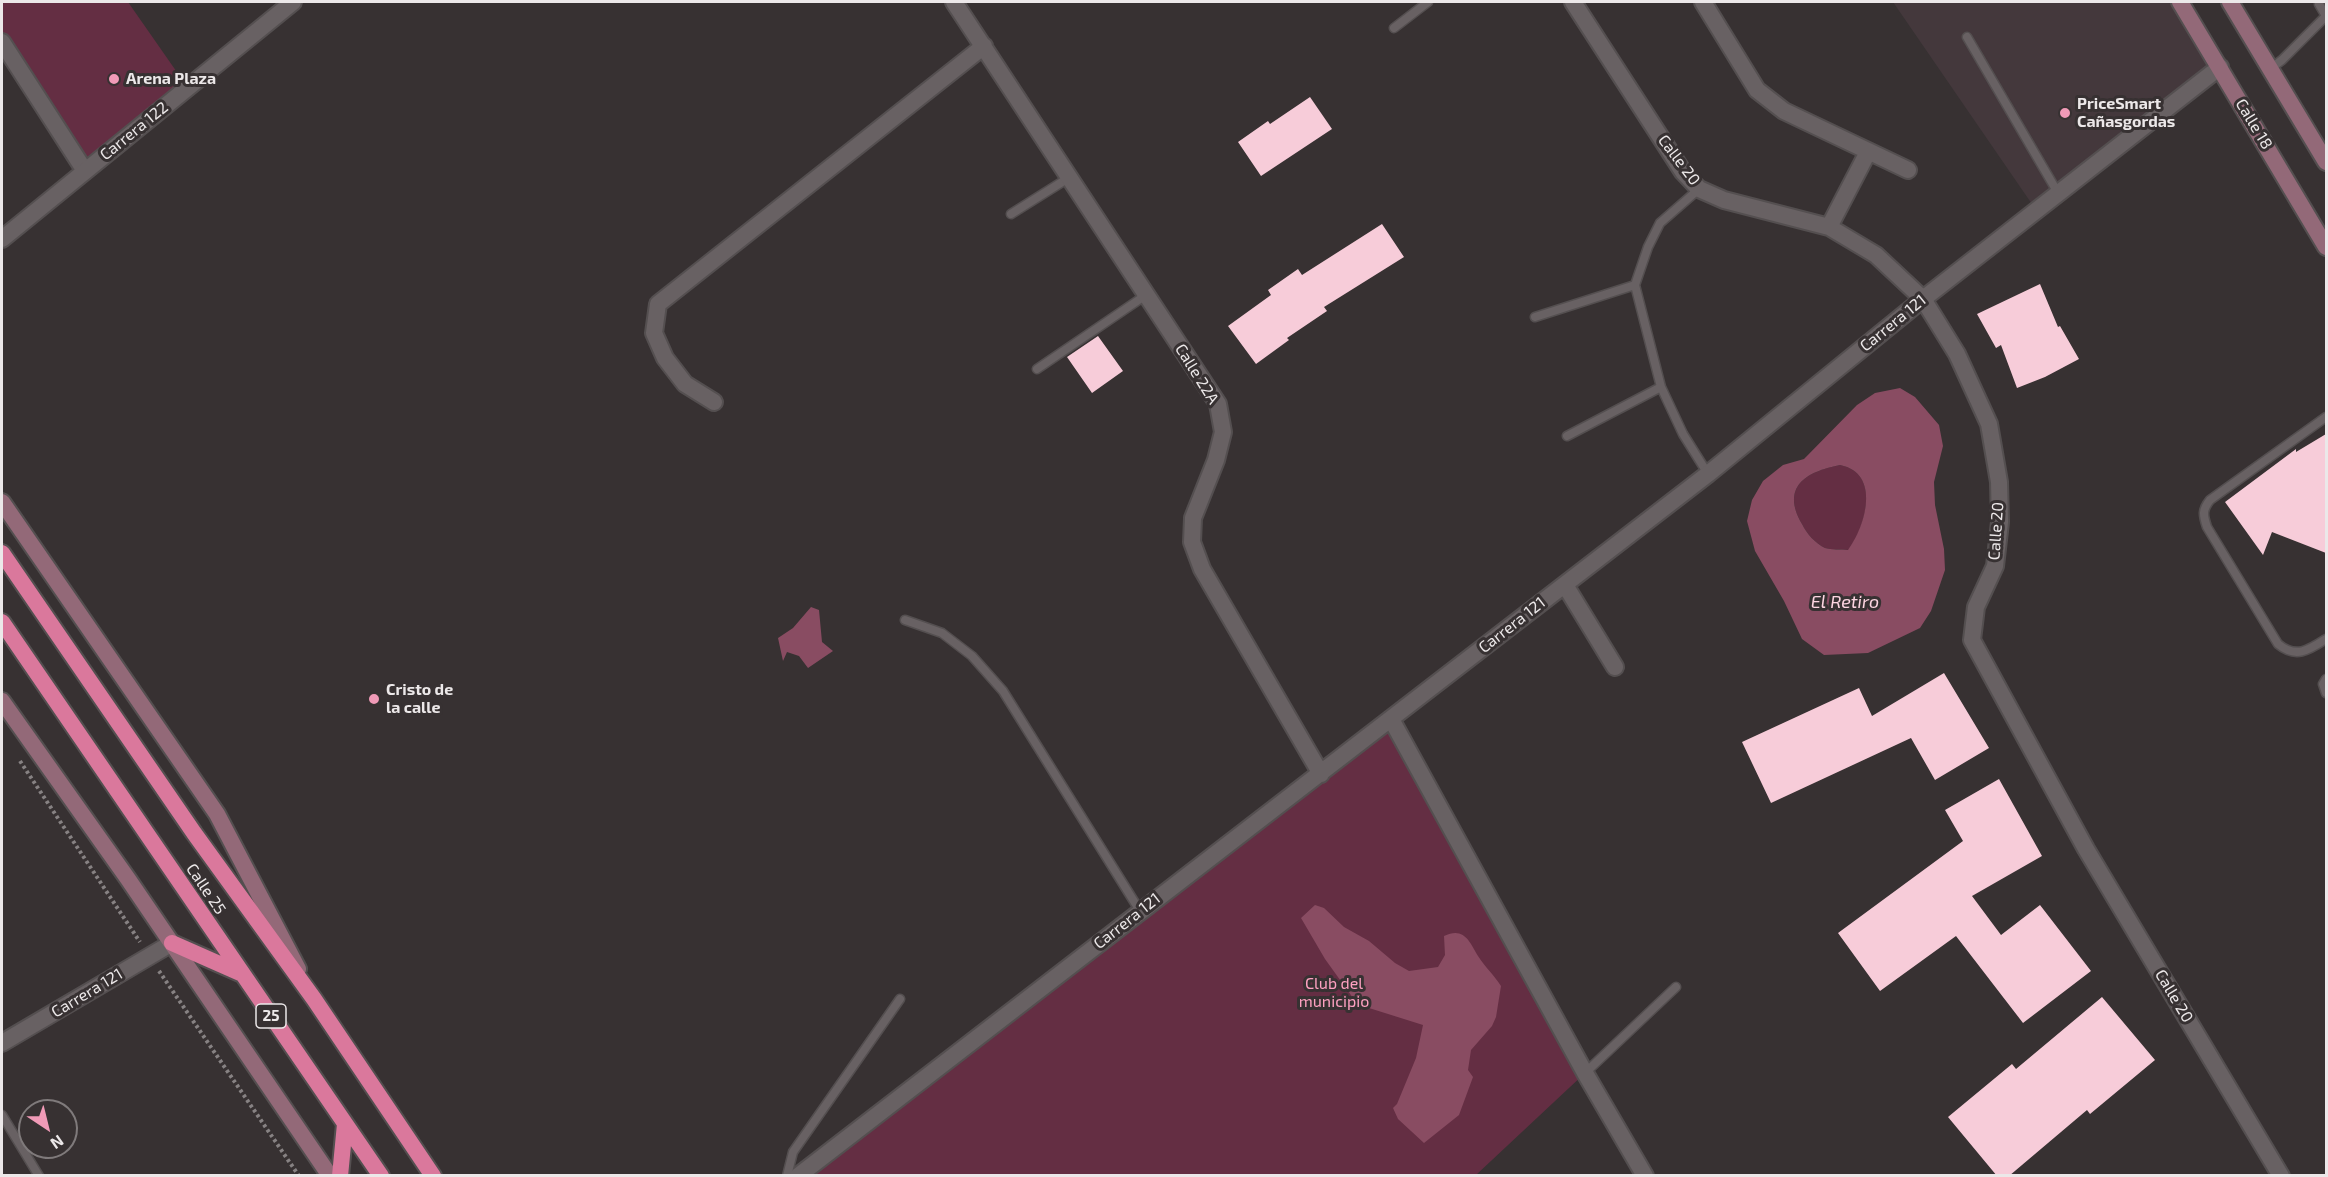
<!DOCTYPE html>
<html>
<head>
<meta charset="utf-8">
<style>
  body { margin:0 }
  #map { position:relative; width:2328px; height:1177px; overflow:hidden; background:#373132; font-family:"Exo 2",sans-serif }
  canvas { display:block }
  .frame { position:absolute; inset:0; border:3px solid #ece8e9; pointer-events:none }
  .north { position:absolute; left:18px; top:1099px; width:60px; height:60px; box-sizing:border-box; background:#373132; border:2px solid #7f7a7b; border-radius:50%; rotate:145deg; font-size:16px; font-weight:700; line-height:24px; text-align:center; color:#ece8e9 }
  .north::after { content:''; display:block; margin:auto; width:21px; height:27px; background:#f09ab7; clip-path:polygon(50% 0,100% 100%,50% 72%,0 100%) }
</style>
</head>
<body>
<div id="map">
<canvas width="2328" height="1177"></canvas>
<div class="frame"></div>
<div class="north">N</div>
</div>
<script>
const context = document.querySelector('canvas').getContext('2d');
context.lineJoin = 'round';
function fill(path, color) { context.fillStyle = color; context.fill(path, 'evenodd'); }
function strokePath(path, color, width, dash) { context.strokeStyle = color; context.lineWidth = width; context.lineCap = dash ? 'butt' : 'round'; context.setLineDash(dash || []); context.stroke(path); }
function write(font, color, halo, rows, align = 'center') {
  context.font = font + ' "Exo 2",sans-serif'; context.lineWidth = 6; context.setLineDash([]); context.textBaseline = 'middle'; context.strokeStyle = halo; context.fillStyle = color; for (const [text, x, y, turn = 0] of rows) {
    context.save(); context.translate(x, y); context.rotate((+turn || 0) * Math.PI / 180); context.textAlign = isNaN(turn) ? turn : align; if (halo) context.strokeText(text, 0, 0); context.fillText(text, 0, 0); context.restore();
  }
}
fill(new Path2D(`
  M 1893,2 L 2180,2 L 2220,67 L 2036,210 Z`), '#44383c');
fill(new Path2D(`
  M 2,2 L 128,2 L 188,88 L 85,171 L 2,42 Z
  M 1840,465 C 1881,473 1866,526 1849,550 C 1841,549 1831,550 1825,548 C 1815,543 1807,534 1802,524 C 1781,487 1805,472 1840,465 Z
  M 1391,719 L 1585,1073 L 1476,1175 L 798,1176 Z`), '#642e43');
fill(new Path2D(`
  M 1900,388 L 1915,397 L 1939,425 L 1943,446 L 1934,482 L 1935,505 L 1944,549 L 1945,570 L 1931,611 L 1920,628 L 1868,653 L 1824,655 L 1802,639 L 1784,601 L 1755,551 L 1747,521 L 1752,500 L 1763,481 L 1783,465 L 1804,459 L 1857,405 L 1875,393 ZM 1840,465 C 1881,473 1866,526 1848,550 C 1841,549 1831,550 1825,548 C 1815,543 1807,534 1802,524 C 1781,487 1805,472 1840,465 Z
  M 811,607 L 819,610 L 822,642 L 833,651 L 808,668 L 799,656 L 787,652 L 783,661 L 778,638 L 793,628 Z
  M 1315,905 L 1324,908 L 1344,927 L 1369,941 L 1395,963 L 1409,971 L 1438,967 L 1445,955 L 1444,936 C 1464,926 1470,942 1478,956 C 1485,967 1494,975 1501,986 L 1496,1017 L 1492,1026 L 1471,1050 L 1468,1070 L 1473,1077 L 1459,1115 L 1424,1143 L 1398,1119 L 1393,1108 L 1397,1104 L 1416,1058 L 1423,1025 L 1369,1008 L 1353,998 L 1325,959 L 1301,918 Z`), '#894c62');
fill(new Path2D(`
  M 1310,97 L 1332,129 L 1261,176 L 1238,142 L 1268,121 L 1270,124 Z
  M 1382,224 L 1404,257 L 1324,307 L 1327,311 L 1287,338 L 1289,340 L 1256,364 L 1228,326 L 1271,295 L 1268,290 L 1298,269 L 1302,275 Z
  M 2040,284 L 2058,327 L 2060,326 L 2079,359 L 2045,377 L 2017,388 L 2001,345 L 1996,348 L 1977,314 Z
  M 1098,336 L 1123,371 L 1092,393 L 1067,357 Z
  M 2326,434 L 2326,553 L 2272,532 L 2263,555 L 2225,502 L 2296,449 L 2296,452 Z
  M 1944,673 L 1989,748 L 1935,780 L 1911,738 L 1771,803 L 1742,742 L 1859,688 L 1872,716 Z
  M 1999,779 L 2042,856 L 1972,896 L 2001,935 L 2040,905 L 2091,971 L 2023,1023 L 1956,936 L 1880,991 L 1838,933 L 1963,841 L 1945,810 Z
  M 2102,997 L 2155,1060 L 2090,1114 L 2087,1110 L 2009,1176 L 1997,1176 L 1948,1117 L 2012,1064 L 2016,1069 Z`), '#f7ccd9');
const service = new Path2D(`
  M 1394,28 L 1428,2
  M 1967,37 L 2058,193
  M 2270,69 L 2282,60 L 2326,16 L 2319,4
  M 1699,189 L 1660,223 L 1648,247 L 1635,285 L 1661,387 L 1683,434 L 1708,474
  M 1011,214 L 1070,177
  M 1535,317 L 1635,285
  M 1037,369 L 1146,295
  M 2326,417 L 2210,500 C 2202,510 2203,515 2207,527 L 2278,644 C 2296,659 2309,650 2326,639
  M 1567,436 L 1661,387
  M 905,620 L 942,633 L 972,656 L 1003,691 L 1140,911
  M 2326,679 L 2323,684 L 2326,693
  M 1585,1073 L 1676,987
  M 2,1115 L 39,1176
  M 787,1176 L 793,1152 L 900,999`);
const minor = new Path2D(`
  M 954,2 L 1218,404 L 1223,432 L 1216,460 L 1193,518 L 1192,542 L 1202,569 L 1321,774
  M 1573,2 L 1683,172 L 1699,189 L 1724,200 L 1829,227 L 1876,255 L 1923,299 L 1957,354 L 1989,424 L 1999,482 L 2000,522 L 1995,566 L 1976,607 L 1972,640 L 2086,849 L 2281,1176
  M 1703,2 L 1757,90 L 1784,111 L 1908,170
  M 2,42 L 85,171
  M 1829,227 L 1868,152
  M 714,402 L 685,384 L 665,358 L 654,333 L 658,304 L 984,46
  M 1565,585 L 1615,667
  M 1391,719 L 1585,1073 L 1645,1176
  M 2,1043 L 172,943
  M 798,1176 L 1708,474 L 1923,299 L 2220,67`);
const tertiary = new Path2D(`
  M 2,239 L 293,2`);
const secondary = new Path2D(`
  M 2180,2 L 2326,247
  M 2230,2 L 2326,162
  M 2,502 L 217,814 L 298,969
  M 2,701 L 128,879 L 330,1176`);
const trunk = new Path2D(`
  M 2,553 L 194,833 L 314,999 L 433,1176
  M 2,622 L 381,1176
  M 172,943 L 240,973
  M 340,1176 L 345,1124`);
strokePath(service, '#544f50', 11);
strokePath(minor, '#544f50', 20);
strokePath(tertiary, '#544f50', 20);
strokePath(secondary, '#544f50', 20);
strokePath(trunk, '#544f50', 20);
strokePath(new Path2D(`
  M 20,761 L 140,942
  M 159,971 L 299,1176`), '#878283', 4, [3, 3]);
strokePath(service, '#686163', 8);
strokePath(minor, '#686163', 16);
strokePath(tertiary, '#686163', 16);
strokePath(secondary, '#936978', 16);
strokePath(trunk, '#da789c', 16);
for (const [x, y, r, color] of [
  [114,79,6,"#f09ab7"],
  [2065,113,6,"#f09ab7"],
  [374,699,6,"#f09ab7"]
]) { const dot = new Path2D(); dot.arc(x, y, r, 0, 2 * Math.PI); context.fillStyle = color; context.fill(dot); strokePath(dot, '#373132', 2); }
for (const [x, y, w] of [
  [271,1016,30]
]) { const box = new Path2D(); box.roundRect(x - w / 2, y - 12, w, 24, 4.5); context.fillStyle = '#373132'; context.fill(box); strokePath(box, '#ece8e9', 1.5); }
write('bold 15px', '#ece8e9', null, [
  ["25",271,1016]
]);
write('bold 16px', '#ece8e9', '#373132', [
  ["Arena Plaza",126,79],
  ["PriceSmart",2077,104],
  ["Cañasgordas",2077,122],
  ["Cristo de",386,690],
  ["la calle",386,708]
], 'left');
write('16px', '#ece8e9', '#373132', [
  ["Calle 18",2254,124,59],
  ["Carrera 122",134,131,-39],
  ["Calle 20",1679,160,53],
  ["Carrera 121",1893,323,-39],
  ["Calle 22A",1197,374,58],
  ["Calle 20",1996,531,-86],
  ["Carrera 121",1512,625,-38],
  ["Calle 25",206,889,56],
  ["Carrera 121",1127,921,-38],
  ["Carrera 121",87,993,-31],
  ["Calle 20",2174,996,59]
]);
write('16px', '#fea1c1', '#373132', [
  ["Club del",1334,984],
  ["municipio",1334,1002]
]);
write('italic 18px', '#fdd5e1', '#373132', [
  ["El Retiro",1845,602]
]);
</script>
</body>
</html>
